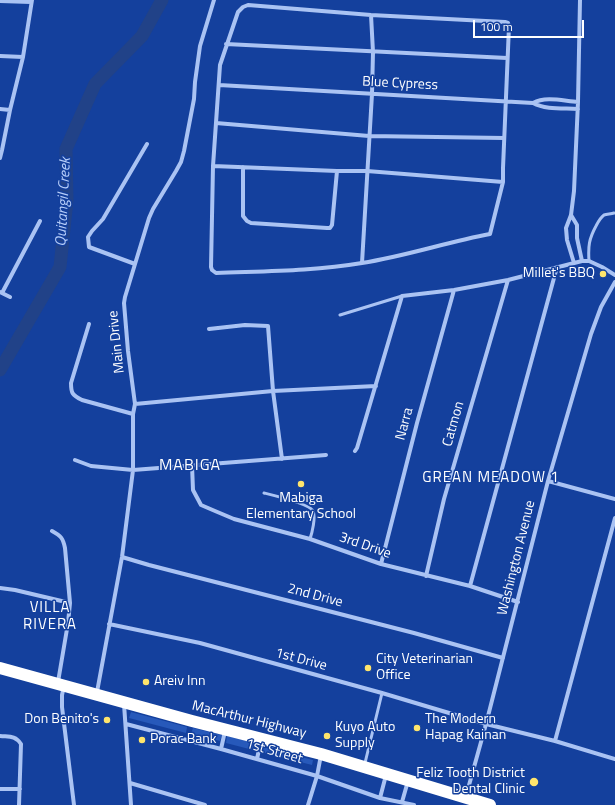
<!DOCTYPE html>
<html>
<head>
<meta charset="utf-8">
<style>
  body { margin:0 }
  #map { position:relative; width:615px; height:805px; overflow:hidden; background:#14409d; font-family:"Titillium Web",sans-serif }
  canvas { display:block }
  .scale { position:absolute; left:473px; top:20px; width:111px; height:18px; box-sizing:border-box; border:2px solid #fff; border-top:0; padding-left:5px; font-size:12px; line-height:14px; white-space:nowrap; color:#fff; -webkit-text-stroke:3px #14409d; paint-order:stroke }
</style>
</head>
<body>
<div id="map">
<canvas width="615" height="805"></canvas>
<div class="scale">100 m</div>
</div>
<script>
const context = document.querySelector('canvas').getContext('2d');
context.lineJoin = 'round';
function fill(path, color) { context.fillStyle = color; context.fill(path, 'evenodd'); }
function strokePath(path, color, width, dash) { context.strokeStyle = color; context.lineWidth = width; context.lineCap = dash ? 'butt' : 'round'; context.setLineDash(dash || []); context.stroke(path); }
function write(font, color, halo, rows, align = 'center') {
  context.font = font + ' "Titillium Web",sans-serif'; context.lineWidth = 3; context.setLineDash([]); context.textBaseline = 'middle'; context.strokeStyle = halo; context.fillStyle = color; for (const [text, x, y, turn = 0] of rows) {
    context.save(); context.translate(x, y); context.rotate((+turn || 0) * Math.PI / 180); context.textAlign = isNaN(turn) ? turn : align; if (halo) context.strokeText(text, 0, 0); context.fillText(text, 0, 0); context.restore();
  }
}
fill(new Path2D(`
  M 131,712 L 187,727 L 186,733 L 129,718 Z
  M 193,728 L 222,735 L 220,741 L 191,734 Z
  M 227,736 L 259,744 L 257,751 L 226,743 Z
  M 263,747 L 313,760 L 312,765 L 261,752 Z`), '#2759ba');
strokePath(new Path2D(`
  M 0,370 L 60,267 L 67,200 L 66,149 L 95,84 L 142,36 L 162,0`), '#214288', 13);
strokePath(new Path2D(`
  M 589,261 C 588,246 589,239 596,226 C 598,222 600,218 604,215 C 607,214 611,214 614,213
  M 340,315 L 402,296
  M 264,493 C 272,495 310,504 313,511 C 316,517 312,533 310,539
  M 365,763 L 382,693`), '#aac3f3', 3);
strokePath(new Path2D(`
  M 0,1 L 31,2
  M 248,5 L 371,15 L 505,22 L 508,23 L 509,26 L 503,168 L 503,182 L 490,234 C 447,242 406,256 362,263 C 314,271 265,271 216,273 L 212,270 L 211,267 L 213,166 L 220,65 L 238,12 L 243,7 Z
  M 226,44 L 507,58
  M 0,56 L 23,57
  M 219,85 L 533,103 C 546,96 563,101 578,102
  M 533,103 C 546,110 563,108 578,109
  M 0,109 L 10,110
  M 216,123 L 369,136 L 504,138
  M 0,158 L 2,150 L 10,110 L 23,57 L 32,0
  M 213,166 L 337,171 L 367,171 L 503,182
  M 243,167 L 243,216 L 247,221 L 251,223 L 327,228 L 330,228 L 332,225 L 337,171
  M 571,215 L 577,225 L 577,238 L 582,261
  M 362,263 L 372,94 L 373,52 L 371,15
  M 574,263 L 567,240 L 566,228 L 571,215 L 574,191 L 578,102 L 580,0
  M 135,264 L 89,247 L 88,237 L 92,231 L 103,219 L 147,144
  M 0,292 L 10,297
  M 2,293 L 40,221
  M 89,324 L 71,383 C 71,393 72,395 82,400 L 133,414
  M 209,329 L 245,325 L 268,326 L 273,391 L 282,459
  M 135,404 L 273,391 L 376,386
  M 355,451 L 357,448 L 402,296 L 454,290 L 508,280 L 582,261 L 589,261 L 602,267 L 615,275
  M 75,460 L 91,466 L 133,470 L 326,455
  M 192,465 L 193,490 L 201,505 L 215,511 L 234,519 L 310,539 L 381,564 L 470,586 L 518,602
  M 548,481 L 615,499
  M 52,531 C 61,536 63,538 65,548 L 70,603 L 68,623 L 58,682
  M 122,557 L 149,565 L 414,633 L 503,658
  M 381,564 L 417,423 L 454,290
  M 426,576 L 444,499 L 508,280
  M 470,586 L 557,267
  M 0,588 L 15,590 L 70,603
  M 109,624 L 200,643 L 382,693 L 486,724 L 555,741 L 615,759
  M 64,686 L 62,695 L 62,707 L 74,805
  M 97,692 L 122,557 L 133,470 L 133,414 L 135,404 L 128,351 L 124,303 L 125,297 L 149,218 L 153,209 L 176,171 L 181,162 L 184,151 L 194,99 L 195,82 L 200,46 L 214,0
  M 124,704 L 131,805
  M 126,724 L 221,749 L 317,776 L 380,798 L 414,805
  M 0,736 C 9,737 15,735 21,744 L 19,805
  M 555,741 L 615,518
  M 221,749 L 225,731
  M 257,759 L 261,740
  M 130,783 L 205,805
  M 0,789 L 20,789
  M 466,796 L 486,724 L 548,481 L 591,334 L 601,307 L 615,282
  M 380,798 L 386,775
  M 402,802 L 408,781
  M 308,805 L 317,776 L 321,755`), '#aac3f3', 4);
strokePath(new Path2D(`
  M 0,668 L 192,721 L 321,754 L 490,805`), '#fff', 12);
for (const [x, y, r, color] of [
  [603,274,4,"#ffe56c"],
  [301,484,4,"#ffe56c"],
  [368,668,4,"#ffe56c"],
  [146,682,4,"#ffe56c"],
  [107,720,4,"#ffe56c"],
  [417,728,4,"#ffe56c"],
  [327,736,4,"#ffe56c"],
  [142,740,4,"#ffe56c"],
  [534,782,5,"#ffe56c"]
]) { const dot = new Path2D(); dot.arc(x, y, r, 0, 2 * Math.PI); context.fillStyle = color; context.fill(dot); strokePath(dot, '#14409d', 1.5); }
write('14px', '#fff', '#14409d', [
  ["Blue Cypress",400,84,3],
  ["Main Drive",117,342,-96],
  ["Narra",405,424,-75],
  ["Catmon",454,424,-74],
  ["3rd Drive",365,546,19],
  ["Washington Avenue",517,558,-76],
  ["2nd Drive",315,596,15],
  ["1st Drive",301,660,15],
  ["MacArthur Highway",249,720,14],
  ["1st Street",274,752,16]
]);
write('14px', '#fff', '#14409d', [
  ["Millet's BBQ",595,274,"right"],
  ["Mabiga",301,499,"center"],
  ["Elementary School",301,515,"center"],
  ["City Veterinarian",376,660],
  ["Office",376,676],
  ["Areiv Inn",154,682],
  ["Don Benito's",99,720,"right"],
  ["The Modern",425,720],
  ["Hapag Kainan",425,736],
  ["Kuyo Auto",335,728],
  ["Supply",335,744],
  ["Porac Bank",150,740],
  ["Feliz Tooth District",525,774,"right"],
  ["Dental Clinic",525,790,"right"]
], 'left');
write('italic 15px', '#b7cefa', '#14409d', [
  ["Quitangil Creek",64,202,-87]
]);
context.letterSpacing = '1px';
write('15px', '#fff', '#14409d', [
  ["GREAN MEADOW 1",491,478],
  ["VILLA",50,608],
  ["RIVERA",50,625]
]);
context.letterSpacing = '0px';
context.letterSpacing = '1px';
write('16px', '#fff', '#14409d', [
  ["MABIGA",190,466]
]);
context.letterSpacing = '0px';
</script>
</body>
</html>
